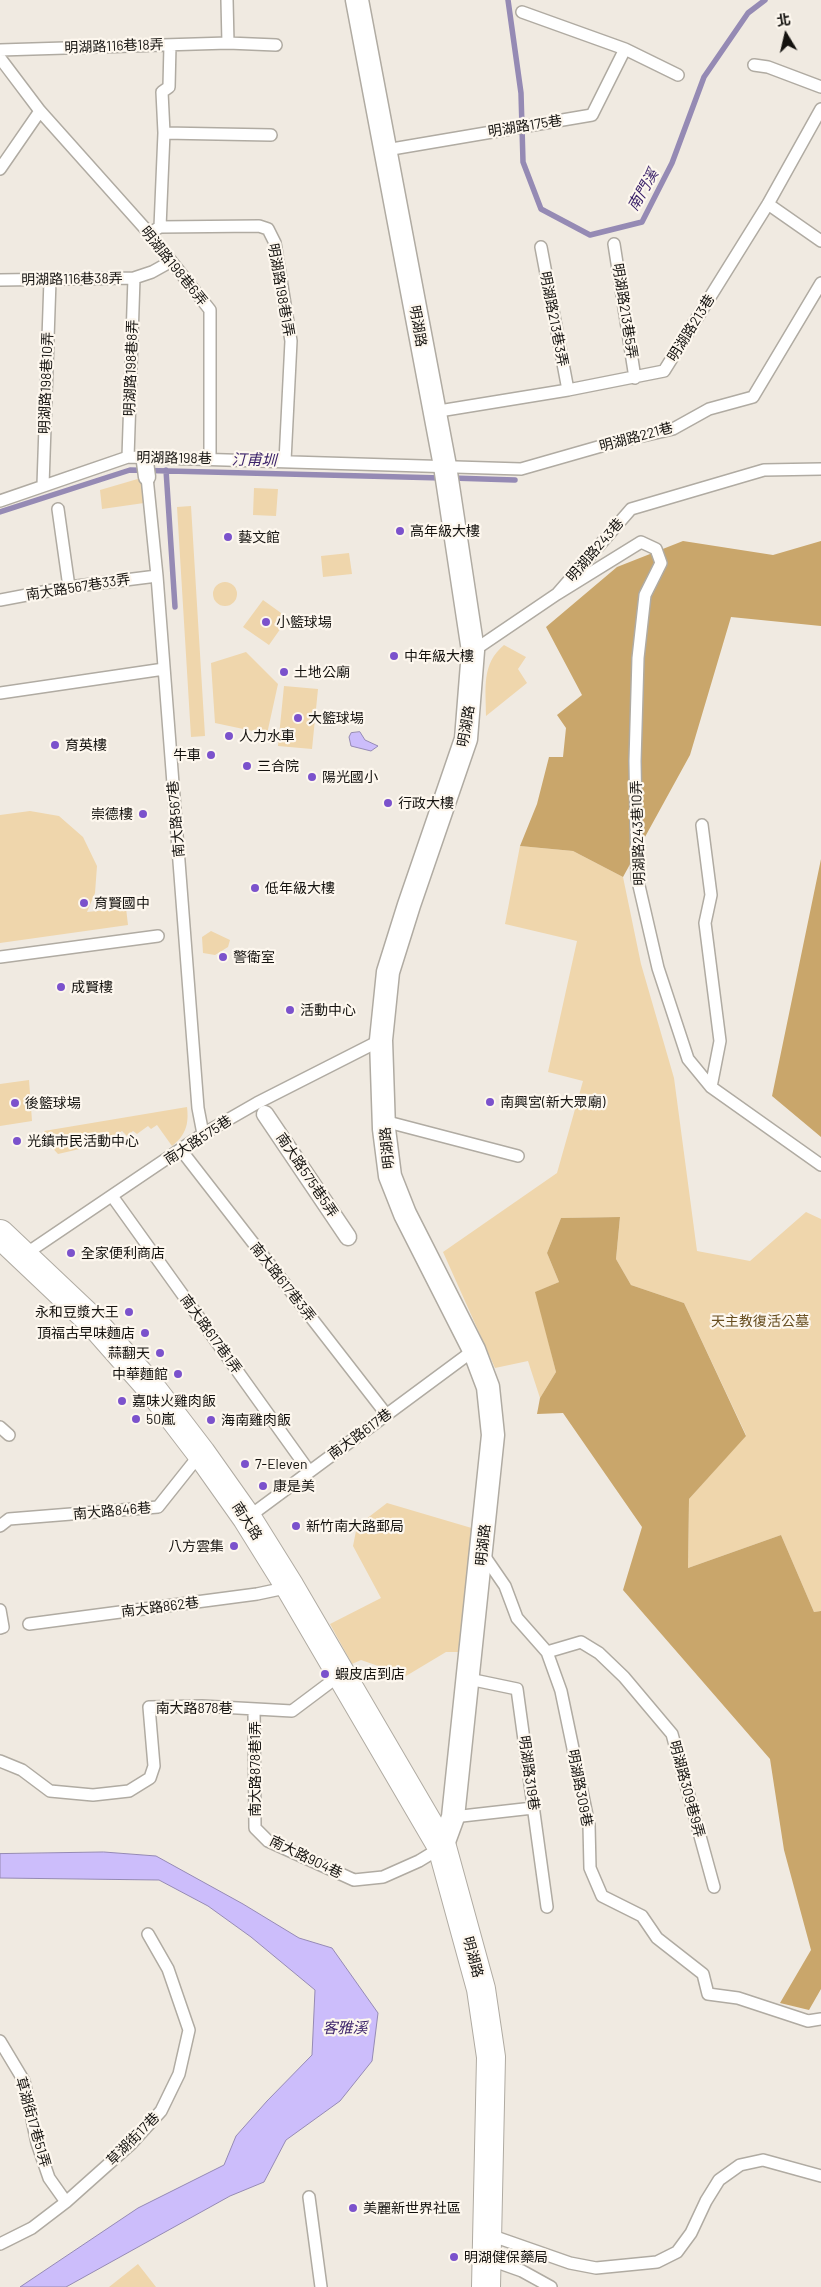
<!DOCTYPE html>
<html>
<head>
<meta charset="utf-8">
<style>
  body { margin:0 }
  #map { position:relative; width:821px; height:2287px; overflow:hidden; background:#f0eae1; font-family:Barlow,"Noto Sans TC",sans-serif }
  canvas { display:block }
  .north { position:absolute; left:761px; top:10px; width:50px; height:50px; -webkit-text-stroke:4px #fdf7ee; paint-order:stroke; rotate:351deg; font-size:14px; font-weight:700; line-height:20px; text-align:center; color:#14120f }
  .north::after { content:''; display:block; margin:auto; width:18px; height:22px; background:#14120f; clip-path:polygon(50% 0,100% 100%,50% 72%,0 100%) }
</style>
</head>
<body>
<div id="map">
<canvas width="821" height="2287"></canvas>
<div class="north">北</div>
</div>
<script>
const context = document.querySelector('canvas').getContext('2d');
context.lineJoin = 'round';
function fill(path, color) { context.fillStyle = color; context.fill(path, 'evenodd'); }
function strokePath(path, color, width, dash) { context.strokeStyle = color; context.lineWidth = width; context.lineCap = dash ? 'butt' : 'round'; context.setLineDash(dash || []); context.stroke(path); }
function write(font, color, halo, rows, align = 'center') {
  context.font = font + ' Barlow,"Noto Sans TC",sans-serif'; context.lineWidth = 4.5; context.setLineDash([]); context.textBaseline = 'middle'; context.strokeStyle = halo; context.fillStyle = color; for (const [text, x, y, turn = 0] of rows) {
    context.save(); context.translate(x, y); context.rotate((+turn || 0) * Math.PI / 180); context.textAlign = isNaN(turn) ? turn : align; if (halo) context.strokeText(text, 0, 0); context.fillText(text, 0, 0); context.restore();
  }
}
fill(new Path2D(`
  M 141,478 L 144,503 L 102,509 L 100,490 Z
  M 254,488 L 278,489 L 276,516 L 253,515 Z
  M 191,506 L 205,736 L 191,737 L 177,507 Z
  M 349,553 L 352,574 L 323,577 L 321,556 Z
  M213 594a12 12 0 1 1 24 0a12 12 0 1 1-24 0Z
  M 263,600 L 288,618 L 269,645 L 243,627 Z
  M 504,645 L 526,657 L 518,669 L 527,683 L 486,716 C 486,689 481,664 504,645 Z
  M 246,652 L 278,684 L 267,734 L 215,723 L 211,663 Z
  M 284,686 L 318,689 L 312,749 L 278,746 Z
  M 30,811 L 59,816 L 83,837 L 97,866 L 95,893 L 87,912 L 126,908 L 128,925 L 0,943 L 0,815 Z
  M 520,846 L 573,851 L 623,877 L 641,964 L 674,1078 L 697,1251 L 750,1261 L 806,1212 L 821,1219 L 821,1611 L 814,1612 L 781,1535 L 688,1568 L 689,1499 L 746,1435 L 684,1303 L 631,1285 L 616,1259 L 620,1217 L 561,1218 L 547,1253 L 559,1282 L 536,1292 L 556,1372 L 540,1398 L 528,1361 L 495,1368 L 443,1252 L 557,1173 L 583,1081 L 548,1072 L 577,941 L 505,924 Z
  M 211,931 L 230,940 L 228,947 L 215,955 L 203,953 L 202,937 Z
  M 29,1080 L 32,1121 L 0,1126 L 0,1084 Z
  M 187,1107 C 189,1124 186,1135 172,1146 L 157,1125 L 151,1129 L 148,1126 L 137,1134 L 133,1131 L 127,1136 L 122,1131 L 104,1143 L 100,1139 L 84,1148 L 58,1154 L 45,1140 L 44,1131 Z
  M 387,1503 L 475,1529 L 462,1652 L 446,1652 L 396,1682 L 385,1675 L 384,1668 L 361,1660 L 352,1664 L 330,1624 L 381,1598 L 353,1546 L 357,1526 Z
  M 138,2264 L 156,2287 L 109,2287 Z`), '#efd6ac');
fill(new Path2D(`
  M 683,541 L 773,555 L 821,541 L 821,626 L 731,617 L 690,755 L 623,877 L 573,851 L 520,846 L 537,804 L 549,757 L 563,757 L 566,728 L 557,715 L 582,695 L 546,627 L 617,567 Z
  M 821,859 L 821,1137 L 772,1096 Z
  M 620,1217 L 616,1259 L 631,1285 L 684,1303 L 746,1436 L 689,1499 L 688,1568 L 781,1535 L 814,1612 L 821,1611 L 821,1989 L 809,2010 L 780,2003 L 811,1950 L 784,1850 L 770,1759 L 623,1590 L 642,1527 L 563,1413 L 537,1414 L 540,1398 L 556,1372 L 535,1292 L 559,1282 L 547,1253 L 561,1218 Z`), '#c9a66b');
const water = new Path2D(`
  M 360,732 L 365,740 L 378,746 L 371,751 L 351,746 L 349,737 L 351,733 Z
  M 104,1852 L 156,1856 L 243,1904 L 299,1938 L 332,1948 L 378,2013 L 372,2061 L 340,2101 L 286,2140 L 264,2182 L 230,2196 L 66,2287 L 20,2287 L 138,2208 L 224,2165 L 236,2136 L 267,2101 L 312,2055 L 315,1990 L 251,1937 L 208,1906 L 159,1880 L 0,1878 L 0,1854 Z`);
fill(water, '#ccbdfb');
strokePath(water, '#958ab4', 1);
strokePath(new Path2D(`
  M 508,0 L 521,93 L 523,162 L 541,209 L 590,235 L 642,222 L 672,163 L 704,77 L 748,13 L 765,0
  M 166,470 L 175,607
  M 452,478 L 515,480
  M 0,512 L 130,470 L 442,478`), '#958ab4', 5.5);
const service = new Path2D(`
  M 227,0 L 228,43
  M 522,12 L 625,49 L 678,75
  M 0,50 L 228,43 L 276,45
  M 0,58 L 40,111 L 149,233 L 210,310 L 210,459
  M 754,65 L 768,67 L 821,87
  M 164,133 L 271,135
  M 386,150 L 592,115 L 625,49
  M 0,169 L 40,111
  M 768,204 L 821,241
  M 160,227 L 259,226 L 268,229 L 275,243 L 291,341 L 285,461
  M 155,230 L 160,227 L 164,133 L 162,92 L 169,87 L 170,45
  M 614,244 L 635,378
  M 541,247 L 568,390
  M 0,280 L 134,278 L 152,272 L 170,262
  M 433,412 L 568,390 L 664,371 L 768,204 L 821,109
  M 128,457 L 134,278
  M 147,477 L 157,576 L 198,1108 L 203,1134
  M 43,485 L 50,280
  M 0,501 L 128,457 L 521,469 L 612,443 L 673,429 L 709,409 L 753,397 L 821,283
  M 58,509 L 69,587
  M 557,594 L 641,542 L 656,549 L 661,563 L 645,595 L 638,658 L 635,761 L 637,877 L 658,968 L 688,1059 L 711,1087 L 821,1165
  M 0,600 L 69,587 L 157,576
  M 473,651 L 557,594 L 631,509 L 764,470 L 821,469
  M 0,693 L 164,669
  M 702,825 L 711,895 L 705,923 L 720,1041 L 711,1087
  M 0,957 L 158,936
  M 384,1121 L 518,1156
  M 181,1150 L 386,1414
  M 112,1196 L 309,1471
  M 24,1255 L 203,1134 L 257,1103 L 381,1040
  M 0,1427 L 9,1435
  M 247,1518 L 474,1350
  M 0,1526 L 9,1519 L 158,1507 L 201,1453
  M 483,1554 L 505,1586 L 517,1618 L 547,1652 L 561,1691 L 589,1825 L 590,1868 L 602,1896 L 642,1916 L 657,1938 L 703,1974 L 708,1994 L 738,1998 L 808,2021 L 821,2019
  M 0,1610 L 3,1627 L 0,1628
  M 29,1624 L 257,1594 L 290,1587
  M 547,1652 L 581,1642 L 599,1653 L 624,1677 L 672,1734 L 714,1887
  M 469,1679 L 517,1689 L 547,1907
  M 254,1709 L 255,1828 L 268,1841 L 354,1880 L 383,1877 L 419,1861 L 442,1847
  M 0,1761 L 22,1770 L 50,1791 L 93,1795 L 129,1791 L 150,1778 L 154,1766 L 149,1707 L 202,1706 L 292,1711 L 340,1675
  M 453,1817 L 533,1808
  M 0,2041 L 24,2081 L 37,2143 L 49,2178 L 66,2202
  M 309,2197 L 321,2287
  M 487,2234 L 570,2263 L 596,2268 L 657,2262 L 677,2252 L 691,2233 L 706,2201 L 719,2180 L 740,2165 L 763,2160 L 821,2176
  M 0,2244 L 32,2228 L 66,2202 L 131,2144 L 161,2111 L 179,2074 L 189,2030 L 168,1969 L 148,1934
  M 488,2259 L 522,2271 L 551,2287`);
const pedestrian = new Path2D(`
  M 145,462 L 147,477
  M 265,1114 L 348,1237`);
const minor = new Path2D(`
  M 357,0 L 445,466 L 473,651 L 466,739 L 409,905 L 388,972 L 381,1040 L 384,1129 L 390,1176 L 405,1214 L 474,1350 L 488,1387 L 493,1435 L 453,1817 L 442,1847`);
const secondary = new Path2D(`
  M 0,1234 L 93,1322 L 152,1389 L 201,1453 L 247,1518 L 290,1587 L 442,1847 L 481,1989 L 491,2057 L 486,2287`);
strokePath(service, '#b0aba2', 14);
strokePath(pedestrian, '#b0aba2', 19);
strokePath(minor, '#b0aba2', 25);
strokePath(secondary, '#b0aba2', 30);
strokePath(service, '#fff', 11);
strokePath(pedestrian, '#fff', 16);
strokePath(minor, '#fff', 22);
strokePath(secondary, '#fff', 28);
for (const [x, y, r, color] of [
  [400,531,5,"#7b52cc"],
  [228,537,5,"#7b52cc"],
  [266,622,5,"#7b52cc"],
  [394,656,5,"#7b52cc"],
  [284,672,5,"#7b52cc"],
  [298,718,5,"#7b52cc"],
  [229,736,5,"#7b52cc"],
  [55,745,5,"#7b52cc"],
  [211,755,5,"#7b52cc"],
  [247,766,5,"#7b52cc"],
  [312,777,5,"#7b52cc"],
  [388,803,5,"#7b52cc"],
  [143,814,5,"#7b52cc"],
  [255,888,5,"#7b52cc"],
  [84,903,5,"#7b52cc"],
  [223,957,5,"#7b52cc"],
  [61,987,5,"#7b52cc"],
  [290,1010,5,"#7b52cc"],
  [490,1102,5,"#7b52cc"],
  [15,1103,5,"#7b52cc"],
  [17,1141,5,"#7b52cc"],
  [71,1253,5,"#7b52cc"],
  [129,1312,5,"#7b52cc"],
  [145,1333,5,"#7b52cc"],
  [160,1353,5,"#7b52cc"],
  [178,1374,5,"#7b52cc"],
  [122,1401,5,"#7b52cc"],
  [136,1419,5,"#7b52cc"],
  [211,1420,5,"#7b52cc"],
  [245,1464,5,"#7b52cc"],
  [263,1486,5,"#7b52cc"],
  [296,1526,5,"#7b52cc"],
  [234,1546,5,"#7b52cc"],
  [325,1674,5,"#7b52cc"],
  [353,2208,5,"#7b52cc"],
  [454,2257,5,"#7b52cc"]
]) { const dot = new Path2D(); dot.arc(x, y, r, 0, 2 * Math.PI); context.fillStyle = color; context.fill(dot); strokePath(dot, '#fdf7ee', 2); }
write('14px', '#14120f', '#fdf7ee', [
  ["明湖路116巷18弄",114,46,-2],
  ["明湖路175巷",525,126,-9],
  ["明湖路198巷6弄",174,266,51],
  ["明湖路116巷38弄",72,279,-1],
  ["明湖路198巷1弄",281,290,80],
  ["明湖路213巷5弄",625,311,81],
  ["明湖路213巷3弄",554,319,79],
  ["明湖路",418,326,80],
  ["明湖路213巷",691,328,-58],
  ["明湖路198巷8弄",131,368,-88],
  ["明湖路198巷10弄",46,383,-88],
  ["明湖路221巷",636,437,-15],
  ["明湖路198巷",174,458,1],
  ["明湖路243巷",595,550,-49],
  ["南大路567巷33弄",78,587,-9],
  ["明湖路",466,726,-80],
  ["南大路567巷",176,819,-95],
  ["明湖路243巷10弄",638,833,-92],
  ["南大路575巷",198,1140,-33],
  ["明湖路",387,1148,-96],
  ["南大路575巷5弄",307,1175,56],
  ["南大路617巷3弄",283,1282,52],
  ["南大路617巷1弄",211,1334,54],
  ["南大路617巷",360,1434,-36],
  ["南大路846巷",112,1511,-5],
  ["南大路",247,1521,57],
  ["明湖路",483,1545,-84],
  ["南大路862巷",160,1607,-7],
  ["南大路878巷",194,1708],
  ["南大路878巷1弄",255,1769,-90],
  ["明湖路319巷",529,1773,82],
  ["明湖路309巷",580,1788,79],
  ["明湖路309巷9弄",687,1789,75],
  ["南大路904巷",306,1857,26],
  ["明湖路",473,1957,75],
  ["草湖街17巷51弄",33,2122,74],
  ["草湖街17巷",133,2139,-45]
]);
write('14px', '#14120f', '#fdf7ee', [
  ["高年級大樓",410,531],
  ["藝文館",238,537],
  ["小籃球場",276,622],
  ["中年級大樓",404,656],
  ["土地公廟",294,672],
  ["大籃球場",308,718],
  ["人力水車",239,736],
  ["育英樓",65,745],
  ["牛車",201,755,"right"],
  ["三合院",257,766],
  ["陽光國小",322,777],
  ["行政大樓",398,803],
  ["崇德樓",133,814,"right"],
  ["低年級大樓",265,888],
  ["育賢國中",94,903],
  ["警衛室",233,957],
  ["成賢樓",71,987],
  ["活動中心",300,1010],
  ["南興宮(新大眾廟)",500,1102],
  ["後籃球場",25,1103],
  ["光鎮市民活動中心",27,1141],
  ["全家便利商店",81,1253],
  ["永和豆漿大王",119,1312,"right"],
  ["頂福古早味麵店",135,1333,"right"],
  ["蒜翻天",150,1353,"right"],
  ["中華麵館",168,1374,"right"],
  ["嘉味火雞肉飯",132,1401],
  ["50嵐",146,1419],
  ["海南雞肉飯",221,1420],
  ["7-Eleven",255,1464],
  ["康是美",273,1486],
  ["新竹南大路郵局",306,1526],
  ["八方雲集",224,1546,"right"],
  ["蝦皮店到店",335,1674],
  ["美麗新世界社區",363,2208],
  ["明湖健保藥局",464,2257]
], 'left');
write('14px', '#674e20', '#fdf7ee', [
  ["天主教復活公墓",760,1321]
]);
write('italic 15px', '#3d246b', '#fdf7ee', [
  ["南門溪",643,190,-60],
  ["汀甫圳",254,460,1],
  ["客雅溪",345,2028]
]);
</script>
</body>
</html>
